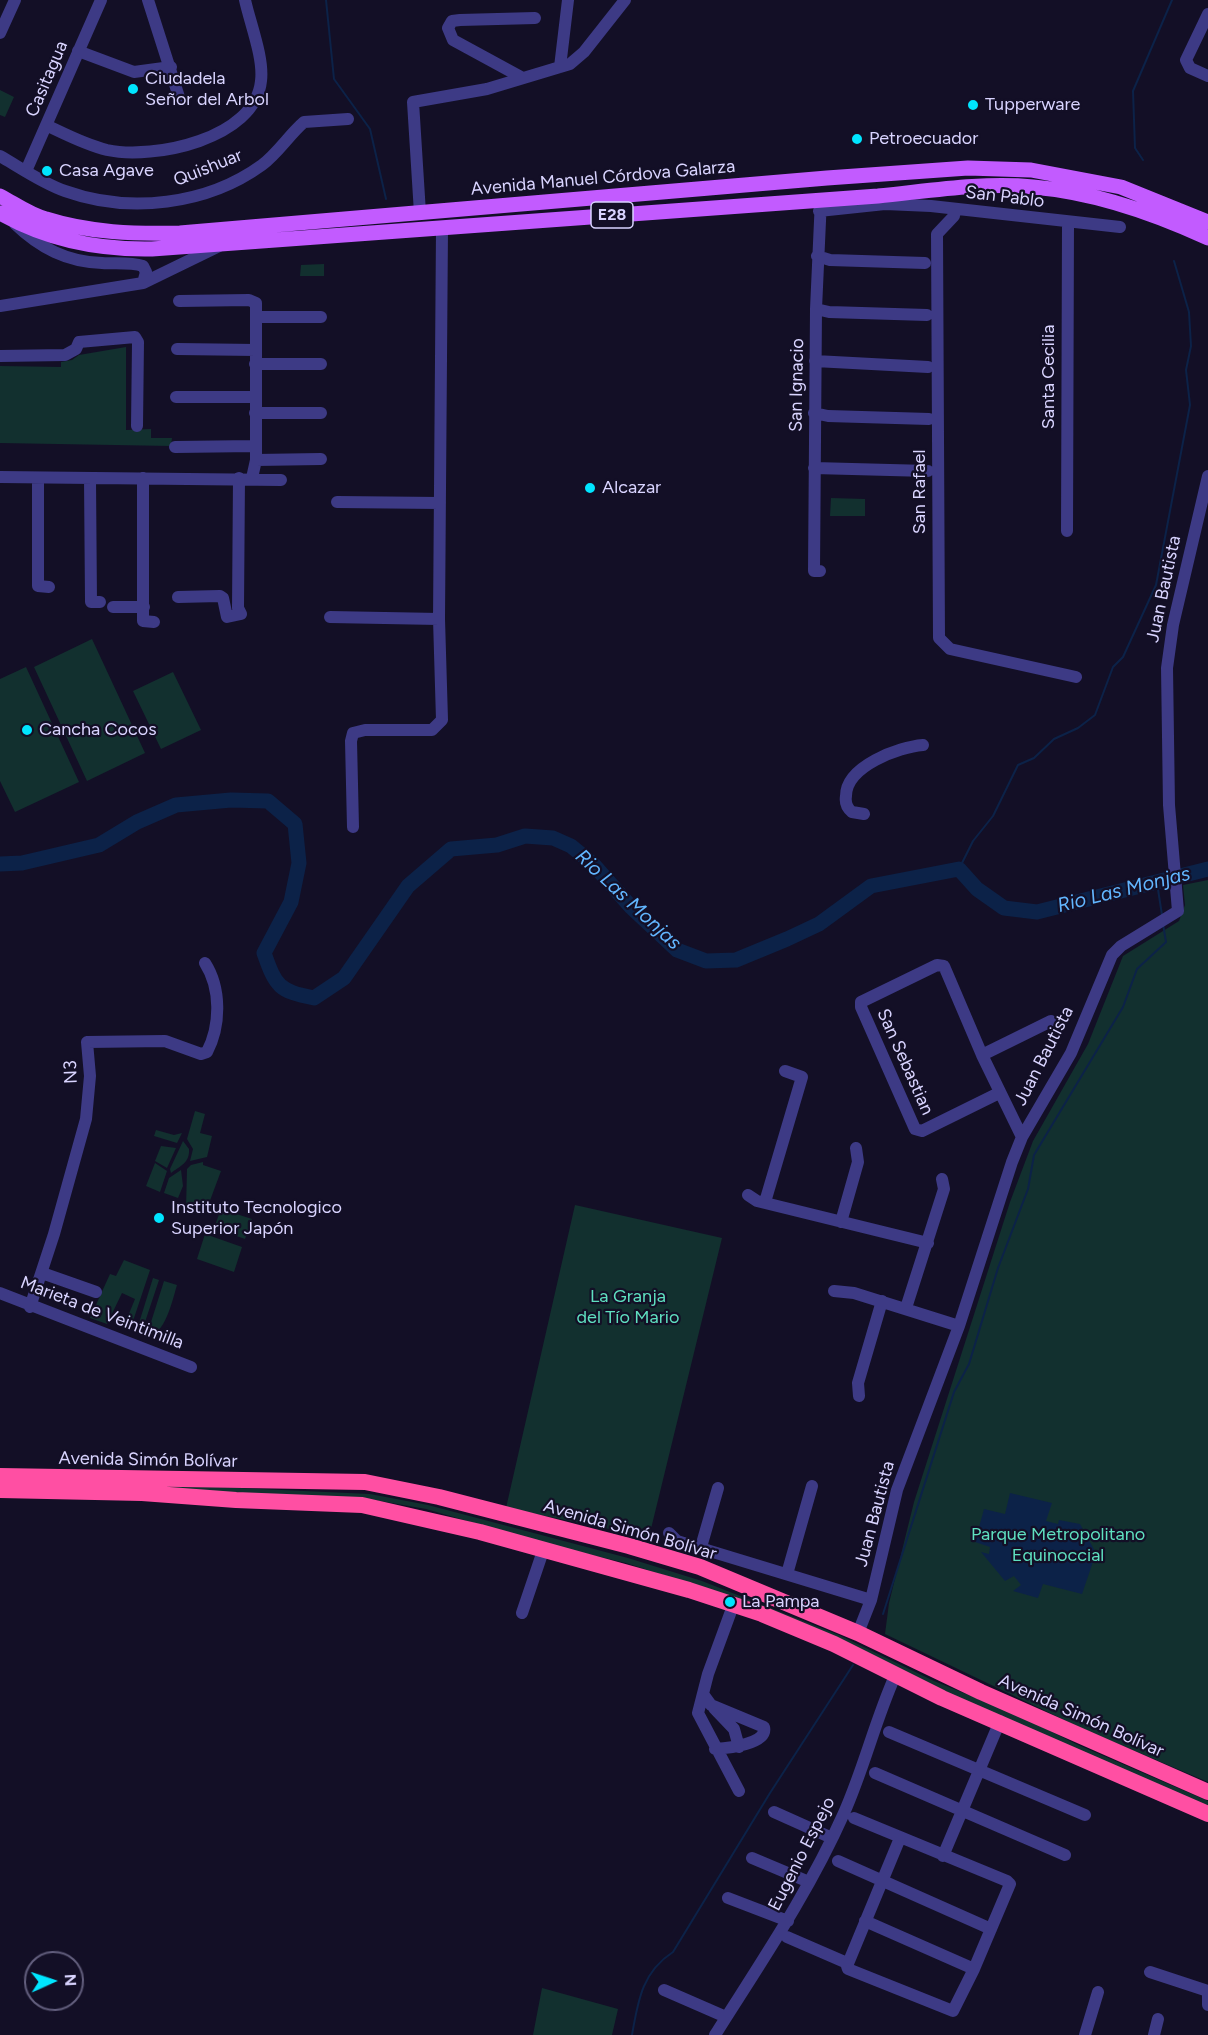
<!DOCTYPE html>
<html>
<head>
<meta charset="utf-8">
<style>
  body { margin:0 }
  #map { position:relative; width:1208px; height:2035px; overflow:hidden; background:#130f26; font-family:Figtree,sans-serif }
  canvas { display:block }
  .north { position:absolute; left:24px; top:1951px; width:60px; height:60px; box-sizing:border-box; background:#130f26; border:2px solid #625e7d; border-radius:50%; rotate:87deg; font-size:16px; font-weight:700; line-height:24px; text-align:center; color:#d9d4ff }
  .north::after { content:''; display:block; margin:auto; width:21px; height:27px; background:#00e5ff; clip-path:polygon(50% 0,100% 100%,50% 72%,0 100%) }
</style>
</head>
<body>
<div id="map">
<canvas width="1208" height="2035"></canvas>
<div class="north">N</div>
</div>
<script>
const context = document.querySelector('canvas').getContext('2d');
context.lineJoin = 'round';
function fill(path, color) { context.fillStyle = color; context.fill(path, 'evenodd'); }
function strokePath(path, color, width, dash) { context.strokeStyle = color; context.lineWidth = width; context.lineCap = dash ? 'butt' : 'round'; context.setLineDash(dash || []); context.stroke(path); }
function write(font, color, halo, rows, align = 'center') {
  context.font = font + ' Figtree,sans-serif'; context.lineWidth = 4.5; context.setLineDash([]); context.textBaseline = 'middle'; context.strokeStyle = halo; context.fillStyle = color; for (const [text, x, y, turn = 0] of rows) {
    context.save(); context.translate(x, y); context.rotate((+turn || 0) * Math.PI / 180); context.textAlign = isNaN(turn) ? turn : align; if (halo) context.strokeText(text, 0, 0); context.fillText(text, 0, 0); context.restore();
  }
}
fill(new Path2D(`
  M 0,90 L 14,97 L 5,117 L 0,115 Z
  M 324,264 L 324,276 L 300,276 L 301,265 Z
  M 126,347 L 126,430 L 151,429 L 151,438 L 172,438 L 171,446 L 0,443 L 0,366 L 61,367 L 61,362 L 72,360 L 79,355 Z
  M 831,498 L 865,499 L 865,516 L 830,516 Z
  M 92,639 L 145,753 L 87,781 L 34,667 Z
  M 26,667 L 79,782 L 15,812 L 0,781 L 0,679 Z
  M 173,672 L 201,730 L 161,749 L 133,691 Z
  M 1208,880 L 1208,1782 L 1083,1729 L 885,1634 L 889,1603 L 914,1502 L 1010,1202 L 1033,1141 L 1088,1044 L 1123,956 L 1179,921 L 1185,905 L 1183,885 Z
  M 195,1111 L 205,1114 L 200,1133 L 212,1136 L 207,1157 L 190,1161 L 193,1149 L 187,1139 Z
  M 156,1130 L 174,1135 L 182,1133 L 177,1143 L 154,1136 Z
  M 183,1141 L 189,1149 C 190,1163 180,1166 171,1173 L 170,1169 Z
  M 161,1146 L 176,1148 L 167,1168 L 155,1161 Z
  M 203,1162 L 203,1165 L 221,1171 L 205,1214 L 202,1215 L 186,1209 L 187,1169 L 191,1165 Z
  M 155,1163 L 167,1171 L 160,1192 L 146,1186 Z
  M 181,1170 L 183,1186 L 178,1198 L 164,1193 L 169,1178 Z
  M 575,1205 L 722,1238 L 649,1537 L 506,1508 Z
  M 221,1209 L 252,1219 L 245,1239 L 214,1228 Z
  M 205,1234 L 242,1247 L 234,1272 L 197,1259 Z
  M 124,1260 L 150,1270 L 133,1321 L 126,1321 L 135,1299 L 122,1293 L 107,1324 L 90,1318 L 110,1274 L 116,1276 Z
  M 153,1278 L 159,1280 L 144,1325 L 139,1323 Z
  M 164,1281 L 177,1285 C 172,1302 165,1335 146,1338 Z
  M 0,1482 L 194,1486 L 370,1494 L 428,1505 L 628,1558 L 702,1581 L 839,1635 L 934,1681 L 1016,1714 L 1076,1744 L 1208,1801 L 1208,1807 L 728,1596 L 626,1563 L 553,1546 L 426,1509 L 369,1499 Z
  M 542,1988 L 618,2009 L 612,2035 L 533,2035 Z`), '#12302f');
fill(new Path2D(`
  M 1010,1493 L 1052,1503 L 1046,1521 L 1058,1524 L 1059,1520 L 1080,1524 L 1096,1553 L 1082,1594 L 1043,1584 L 1038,1598 L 1013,1591 L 1021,1585 L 1014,1576 L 1005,1581 L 981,1552 L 989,1554 L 990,1547 L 975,1542 L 984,1509 L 1005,1514 Z`), '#0c2248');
strokePath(new Path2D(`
  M 326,0 L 334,79 L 370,129 L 386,199
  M 1143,160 L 1135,148 L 1133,91 L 1172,0
  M 959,869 L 973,841 L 993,816 L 1018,765 L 1034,758 L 1054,739 L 1078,728 L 1095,715 L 1113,667 L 1123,657 L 1156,585 L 1190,405 L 1186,370 L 1191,346 L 1189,312 L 1174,261
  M 1157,883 L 1162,915
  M 883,1614 L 954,1392 L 969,1364 L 998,1268 L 1028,1189 L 1034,1155 L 1123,1007 L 1137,969 L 1166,942 L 1163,924
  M 632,2035 C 638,2001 642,1972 673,1952 L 770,1793 L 853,1665`), '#0c2248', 2);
strokePath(new Path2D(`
  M 0,864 L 22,863 L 99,845 L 137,822 L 176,805 L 231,800 L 268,801 L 295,824 L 299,863 L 291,902 L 264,953 C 276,987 279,991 314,998 L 344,978 L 408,886 L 451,849 L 497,845 L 525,836 L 553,838 L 571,846 L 593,864 L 631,907 L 677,950 L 706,961 L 736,960 L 787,939 L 819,924 L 871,886 L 959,869 L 977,889 L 1004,908 L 1037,912 L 1208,869`), '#0c2248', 15);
strokePath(new Path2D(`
  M 148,0 L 179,97
  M 1208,14 L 1186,60 L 1190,68 L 1208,76
  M 0,33 L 15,0
  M 78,51 L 134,72 L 171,67
  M 560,67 L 568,0
  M 521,77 L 453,40 L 448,28 L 452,21 L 460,20 L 535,18
  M 48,126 C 67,135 86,145 107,150 C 154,160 255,139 261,81 C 264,58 250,23 245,0
  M 0,156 C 21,168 42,183 65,191 C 129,214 207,205 262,165 C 278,153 289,135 304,122 L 348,119
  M 26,171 L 101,0
  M 953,209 L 954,216 L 937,234 L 939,638 L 950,649 L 1076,677
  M 819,211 L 885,204 L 931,206 L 1120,227
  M 420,213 L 413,102 L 487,89 L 570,64 L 584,52 L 625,0
  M 15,224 C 40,248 67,262 102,263 C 116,264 130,262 143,266 L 146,272 L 143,283
  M 817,256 L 830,260 L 925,263
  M 179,301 L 249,300 L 256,303 L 256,460 L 252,478
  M 0,306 L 143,283 L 219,246
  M 816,309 L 829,312 L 927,315
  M 257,317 L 321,317
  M 177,349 L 256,350
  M 0,356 L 65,355 L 76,349 L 79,342 L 135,337 L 138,342 L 137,426
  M 815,361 L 928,367
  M 255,364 L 321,364
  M 176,397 L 255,397
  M 255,413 L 321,413
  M 814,413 L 828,416 L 929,419
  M 175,447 L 255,446
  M 256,460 L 321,459
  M 814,468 L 928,471
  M 0,477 L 281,480
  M 38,478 L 38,586 L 49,587
  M 143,478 L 143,621 L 154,622
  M 239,478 L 238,608 L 241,614
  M 90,479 L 91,602 L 100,602
  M 337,502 L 440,503
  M 1067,531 L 1068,222
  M 820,571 L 814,571 L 816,309 L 821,199
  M 178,597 L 220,596 L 223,598 L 227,617 L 241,614
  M 113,607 L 144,607
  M 330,617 L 439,619
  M 864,814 L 852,812 C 847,808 845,802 846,796 C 846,766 899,747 923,745
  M 353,827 L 351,741 L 353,733 L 365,730 L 432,730 L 442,720 L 439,619 L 442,229
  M 982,1055 L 1051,1021
  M 999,1093 L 922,1131 L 915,1129 L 861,1007 L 861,1002 L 937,965 L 944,966 L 982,1055 L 1022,1137
  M 748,1195 L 757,1201 L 928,1243
  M 765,1202 L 802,1077 L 785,1071
  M 841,1222 L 858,1162 L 856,1148
  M 42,1273 L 96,1292
  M 834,1291 L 854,1293 L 959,1326
  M 0,1293 L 191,1367
  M 30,1307 L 54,1234 L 86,1119 L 90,1076 L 87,1042 L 165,1041 L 201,1054 L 207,1052 C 221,1025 221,988 205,963
  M 906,1308 L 944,1189 L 942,1179
  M 859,1396 L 858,1383 L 882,1301
  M 669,1533 L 677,1541 L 871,1600
  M 701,1547 L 718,1488
  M 787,1574 L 812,1486
  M 734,1603 L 708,1674 L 698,1713 L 739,1791
  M 522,1613 L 543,1551
  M 858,1633 L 871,1600 L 897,1490 L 959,1326 L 1012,1162 L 1022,1137 L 1071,1053 L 1112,955 L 1121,946 L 1178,911 L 1169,805 L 1167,668 L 1173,625 L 1208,476
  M 703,1694 L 711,1705 L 764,1727 C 768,1744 728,1748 715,1749
  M 714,1708 L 734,1729 L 739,1747
  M 889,1732 L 1085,1815
  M 875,1773 L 1065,1855
  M 774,1812 L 832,1838
  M 854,1818 L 1007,1881 L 1010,1884 L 974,1969 L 953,2011 L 848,1969 L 847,1966 L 900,1838
  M 943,1856 L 1000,1721
  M 752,1858 L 809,1882
  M 838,1861 L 991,1929
  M 728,1898 L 788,1921
  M 865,1921 L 974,1969
  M 787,1937 L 847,1963
  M 1150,1972 L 1208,1991
  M 664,1990 L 726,2017
  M 1208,1995 L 1208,2005
  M 715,2035 C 761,1962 809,1892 844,1813 C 864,1768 875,1721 895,1676
  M 1085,2035 L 1098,1992
  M 1154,2035 L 1158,2019`), '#3d3a85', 12);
strokePath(new Path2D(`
  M 0,196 C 15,204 30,215 46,219 C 90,233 135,234 180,233 L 827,178 L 968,168 L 1031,170 L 1121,187 L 1208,222
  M 0,213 C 47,240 99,250 152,249 L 878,196 C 929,191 982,182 1033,187 C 1093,192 1154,213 1208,238`), '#c25bff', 15);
strokePath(new Path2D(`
  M 0,1476 L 365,1482 L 439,1497 L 629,1546 L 700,1567 L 858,1633 L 981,1692 L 1208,1792
  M 0,1490 L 142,1493 L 236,1500 L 362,1505 L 480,1532 L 689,1590 L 762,1614 L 834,1644 L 942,1698 L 1208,1814`), '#ff4fa3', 16);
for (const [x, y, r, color] of [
  [133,89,6,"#00e5ff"],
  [973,105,6,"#00e5ff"],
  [857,139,6,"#00e5ff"],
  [47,171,6,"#00e5ff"],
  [590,488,6,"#00e5ff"],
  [27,730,6,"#00e5ff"],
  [159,1218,6,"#00e5ff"],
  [730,1602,6,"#00e5ff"]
]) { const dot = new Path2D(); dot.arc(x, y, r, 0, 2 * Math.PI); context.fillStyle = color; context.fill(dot); strokePath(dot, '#130f26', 2); }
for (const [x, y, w] of [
  [612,215,42]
]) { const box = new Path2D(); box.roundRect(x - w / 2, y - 13, w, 26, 4.5); context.fillStyle = '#130f26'; context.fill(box); strokePath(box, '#d9d4ff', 1.5); }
write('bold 16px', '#d9d4ff', null, [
  ["E28",612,215]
]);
write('18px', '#d9d4ff', '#130f26', [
  ["Casitagua",47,79,-67],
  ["Quishuar",208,168,-22],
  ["Avenida Manuel Córdova Galarza",603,178,-5],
  ["San Pablo",1005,197,7],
  ["Santa Cecilia",1049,377,-90],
  ["San Ignacio",797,385,-89],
  ["San Rafael",920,492,-90],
  ["Juan Bautista",1164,589,-78],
  ["Juan Bautista",1044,1056,-63],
  ["San Sebastian",905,1062,66],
  ["N3",71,1072,-92],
  ["Marieta de Veintimilla",102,1313,21],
  ["Avenida Simón Bolívar",148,1460,1],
  ["Juan Bautista",875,1514,-75],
  ["Avenida Simón Bolívar",630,1530,16],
  ["Avenida Simón Bolívar",1081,1716,24],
  ["Eugenio Espejo",802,1854,-63]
]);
write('18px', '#d9d4ff', '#130f26', [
  ["Ciudadela",145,79],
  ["Señor del Arbol",145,100],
  ["Tupperware",985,105],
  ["Petroecuador",869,139],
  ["Casa Agave",59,171],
  ["Alcazar",602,488],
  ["Cancha Cocos",39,730],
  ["Instituto Tecnologico",171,1208],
  ["Superior Japón",171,1229],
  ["La Pampa",742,1602]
], 'left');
write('18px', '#5fe0c0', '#130f26', [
  ["La Granja",628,1297],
  ["del Tío Mario",628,1318],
  ["Parque Metropolitano",1058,1535],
  ["Equinoccial",1058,1556]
]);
write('italic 20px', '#62b6ff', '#130f26', [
  ["Rio Las Monjas",1124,890,-14],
  ["Rio Las Monjas",628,900,43]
]);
</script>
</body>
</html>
